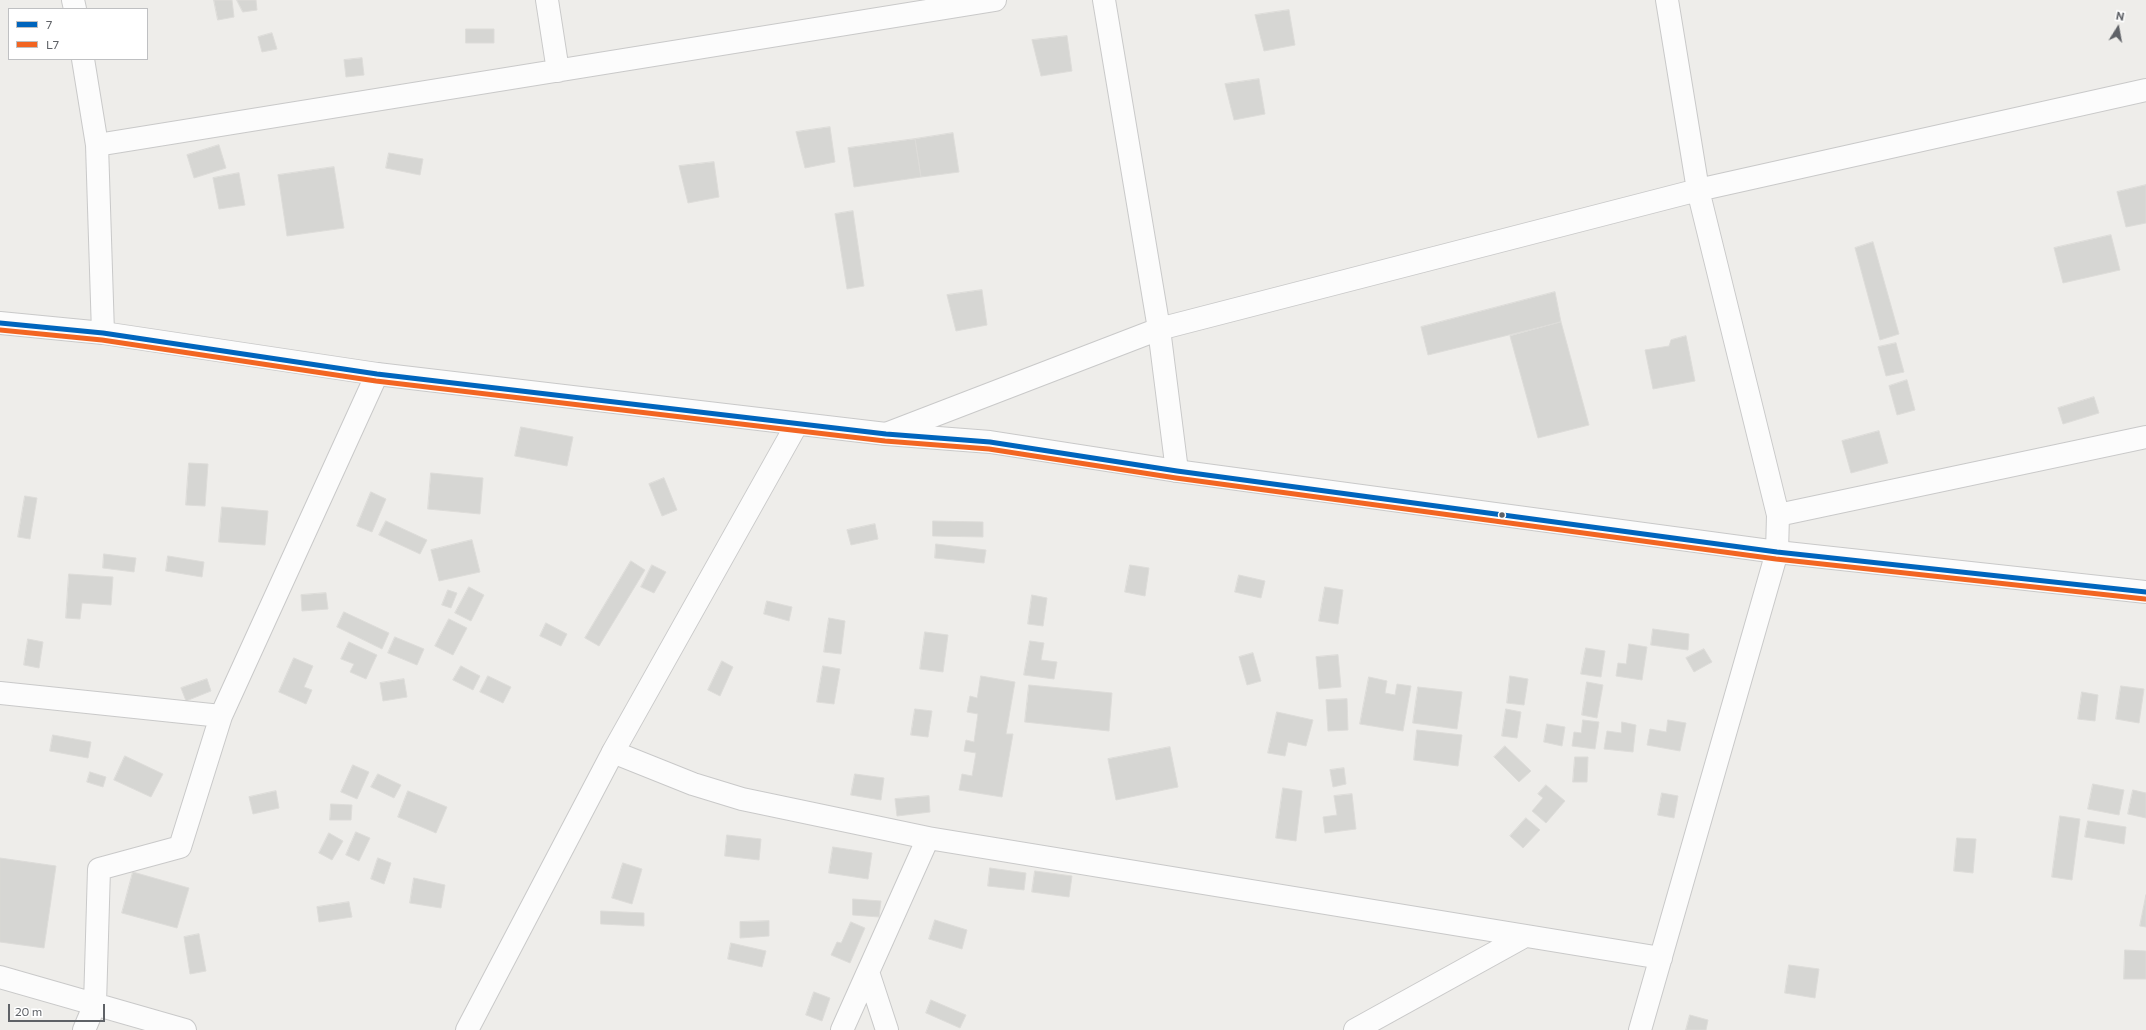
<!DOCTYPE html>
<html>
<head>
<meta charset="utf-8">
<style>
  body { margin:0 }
  #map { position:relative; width:2146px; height:1030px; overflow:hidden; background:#eeedea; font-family:Commissioner,sans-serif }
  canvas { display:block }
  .legend { position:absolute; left:8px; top:8px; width:140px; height:52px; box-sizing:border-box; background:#fff; border:1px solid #bfc0c2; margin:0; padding:5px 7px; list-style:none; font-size:12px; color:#5f6267 }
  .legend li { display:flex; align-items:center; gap:8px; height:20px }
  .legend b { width:20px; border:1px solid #bfc0c2 }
  .north { position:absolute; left:2098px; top:8px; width:40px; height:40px; -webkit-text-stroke:3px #fff; paint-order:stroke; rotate:11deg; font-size:11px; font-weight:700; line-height:16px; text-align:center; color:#5f6267 }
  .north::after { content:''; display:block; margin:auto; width:14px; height:18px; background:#5f6267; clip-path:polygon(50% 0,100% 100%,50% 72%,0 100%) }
  .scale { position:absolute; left:8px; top:1004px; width:97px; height:18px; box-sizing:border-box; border:2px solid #5f6267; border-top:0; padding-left:5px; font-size:12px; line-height:14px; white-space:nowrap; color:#5f6267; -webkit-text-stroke:3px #fff; paint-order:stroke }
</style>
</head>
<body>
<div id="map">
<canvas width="2146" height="1030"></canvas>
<ul class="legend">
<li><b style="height:5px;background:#0065bd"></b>7</li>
<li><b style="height:5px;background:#f26522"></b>L7</li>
</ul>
<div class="north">N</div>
<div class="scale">20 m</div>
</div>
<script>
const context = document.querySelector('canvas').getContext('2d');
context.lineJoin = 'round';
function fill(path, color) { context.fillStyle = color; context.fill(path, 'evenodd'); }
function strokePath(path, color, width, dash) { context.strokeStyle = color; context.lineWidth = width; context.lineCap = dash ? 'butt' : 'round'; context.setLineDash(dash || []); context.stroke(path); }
const building = new Path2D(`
  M 214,0 L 232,0 L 234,17 L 218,20 Z
  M 237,0 L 256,0 L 257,10 L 243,12 Z
  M 1289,10 L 1295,45 L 1264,51 L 1255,15 Z
  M 466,29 L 494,29 L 494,43 L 466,43 Z
  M 272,33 L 277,49 L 262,52 L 258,37 Z
  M 1067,36 L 1072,71 L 1041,76 L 1032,40 Z
  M 362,58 L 364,75 L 346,77 L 344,60 Z
  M 1259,79 L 1265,114 L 1234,120 L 1225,84 Z
  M 830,127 L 835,162 L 805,168 L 796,132 Z
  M 953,133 L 959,172 L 921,177 L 915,139 Z
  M 915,139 L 921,177 L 854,187 L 848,148 Z
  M 219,145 L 226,168 L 194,178 L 187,155 Z
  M 389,153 L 423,159 L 420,175 L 386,168 Z
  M 714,162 L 719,197 L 688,203 L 679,166 Z
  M 334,167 L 344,228 L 287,236 L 278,175 Z
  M 239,173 L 245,205 L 219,209 L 213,178 Z
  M 2146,185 L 2146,223 L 2126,227 L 2117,192 Z
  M 853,211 L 864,286 L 847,289 L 835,214 Z
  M 2111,235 L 2120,270 L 2063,283 L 2054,248 Z
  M 1873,242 L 1899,334 L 1880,340 L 1855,248 Z
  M 982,290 L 987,325 L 956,331 L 947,295 Z
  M 1555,292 L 1561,322 L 1428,355 L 1421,327 Z
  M 1561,322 L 1589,425 L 1538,438 L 1510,336 Z
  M 1686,336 L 1695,381 L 1653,389 L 1645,350 L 1669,346 L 1671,340 Z
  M 1896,343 L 1904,372 L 1886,376 L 1878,347 Z
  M 1907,380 L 1915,410 L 1897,415 L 1889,386 Z
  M 2094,397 L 2099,413 L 2063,424 L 2058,408 Z
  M 521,427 L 573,437 L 567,466 L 515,456 Z
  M 1879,431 L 1888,463 L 1851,473 L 1842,441 Z
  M 189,463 L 208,464 L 205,506 L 186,505 Z
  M 431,473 L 483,478 L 480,514 L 428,509 Z
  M 664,478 L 677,510 L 662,516 L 649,484 Z
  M 371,492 L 386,499 L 372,532 L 357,526 Z
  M 25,496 L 37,498 L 30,539 L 18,537 Z
  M 222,507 L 268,511 L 265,545 L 219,542 Z
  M 386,521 L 427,540 L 420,554 L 379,535 Z
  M 933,521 L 983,522 L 983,537 L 933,536 Z
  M 875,524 L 878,539 L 851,545 L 847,530 Z
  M 472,540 L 480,572 L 439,581 L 431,550 Z
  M 936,544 L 986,550 L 984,563 L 935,558 Z
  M 104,554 L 136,558 L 134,572 L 103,568 Z
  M 168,556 L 204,562 L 202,577 L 166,571 Z
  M 631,561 L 645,570 L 599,646 L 585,638 Z
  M 652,565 L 666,572 L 654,593 L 641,587 Z
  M 1130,565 L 1149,568 L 1145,596 L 1125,592 Z
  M 69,574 L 113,577 L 111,605 L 82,603 L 80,619 L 66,618 Z
  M 1239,575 L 1265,581 L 1261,598 L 1235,592 Z
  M 469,587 L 484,595 L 471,621 L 455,613 Z
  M 1325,587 L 1343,590 L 1338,624 L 1319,621 Z
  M 448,590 L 457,593 L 451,608 L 442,605 Z
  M 326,593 L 328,609 L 302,611 L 301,595 Z
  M 1032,595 L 1047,598 L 1043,626 L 1028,624 Z
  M 767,601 L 792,607 L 789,621 L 764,614 Z
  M 344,612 L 389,633 L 382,649 L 337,627 Z
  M 829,618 L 845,621 L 841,654 L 824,652 Z
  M 449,619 L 467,628 L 453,655 L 435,646 Z
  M 546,623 L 567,634 L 561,646 L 540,636 Z
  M 1653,629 L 1689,634 L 1688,650 L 1651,645 Z
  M 925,632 L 948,635 L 943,672 L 920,669 Z
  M 395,637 L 424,649 L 417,665 L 388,653 Z
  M 28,639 L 43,642 L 39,668 L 24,665 Z
  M 1030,641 L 1044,643 L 1041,660 L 1057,662 L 1054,679 L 1024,675 Z
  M 349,642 L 377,655 L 366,679 L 350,672 L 354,664 L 341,659 Z
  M 1629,644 L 1647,647 L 1642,680 L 1616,676 L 1618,663 L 1626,664 Z
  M 1586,648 L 1605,651 L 1601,677 L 1581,674 Z
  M 1704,649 L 1712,662 L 1694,672 L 1686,658 Z
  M 1253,653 L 1261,681 L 1247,685 L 1239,657 Z
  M 1338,655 L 1341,687 L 1319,689 L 1316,657 Z
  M 294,658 L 313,666 L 304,687 L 312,690 L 306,704 L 279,692 Z
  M 722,661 L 733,667 L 720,696 L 708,690 Z
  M 461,666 L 480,676 L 473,690 L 453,680 Z
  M 823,666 L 840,669 L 834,704 L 817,702 Z
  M 488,676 L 511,687 L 503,703 L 480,692 Z
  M 981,676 L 1015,682 L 1006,734 L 1013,734 L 1002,797 L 959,790 L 962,774 L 972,776 L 976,753 L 964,751 L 966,740 L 974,742 L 978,714 L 967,712 L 970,696 L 977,698 Z
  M 1510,676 L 1528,679 L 1524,705 L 1507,703 Z
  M 1369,677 L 1387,681 L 1385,693 L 1395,695 L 1397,684 L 1411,686 L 1403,731 L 1360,724 Z
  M 207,679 L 211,691 L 186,701 L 181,688 Z
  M 404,679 L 407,697 L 383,701 L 380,683 Z
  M 1587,682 L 1603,685 L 1597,718 L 1582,715 Z
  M 1029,685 L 1112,693 L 1109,731 L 1025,722 Z
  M 2121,686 L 2144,689 L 2139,723 L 2116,719 Z
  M 1418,687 L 1462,692 L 1457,729 L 1413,723 Z
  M 2082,692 L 2098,695 L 2095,721 L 2078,719 Z
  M 1347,699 L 1348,730 L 1328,731 L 1326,700 Z
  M 915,709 L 932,711 L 928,737 L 911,735 Z
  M 1506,709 L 1521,712 L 1517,738 L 1502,736 Z
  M 1277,712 L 1313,720 L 1306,746 L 1288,742 L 1285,756 L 1268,753 Z
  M 1583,720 L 1599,722 L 1595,749 L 1572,746 L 1574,732 L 1581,733 Z
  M 1668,720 L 1686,723 L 1680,751 L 1647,745 L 1650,729 L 1666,732 Z
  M 1622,722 L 1636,725 L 1633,752 L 1604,749 L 1607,731 L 1621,733 Z
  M 1547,724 L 1565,727 L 1562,746 L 1544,742 Z
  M 1417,730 L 1462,735 L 1458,766 L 1414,760 Z
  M 53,735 L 91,742 L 88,758 L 50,751 Z
  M 1505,746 L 1531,771 L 1519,782 L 1494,757 Z
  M 1170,747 L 1178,787 L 1116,800 L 1108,759 Z
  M 125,756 L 163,774 L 151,797 L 114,780 Z
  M 1575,757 L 1588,757 L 1587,782 L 1573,782 Z
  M 353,765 L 369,772 L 357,799 L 341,792 Z
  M 1344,768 L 1346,784 L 1333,787 L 1330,770 Z
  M 90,772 L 106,777 L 103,787 L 87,782 Z
  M 378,774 L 401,785 L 394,798 L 371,787 Z
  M 855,774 L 884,778 L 881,800 L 851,795 Z
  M 2093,784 L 2124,790 L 2119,815 L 2088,809 Z
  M 1546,785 L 1565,801 L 1546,823 L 1532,811 L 1543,798 L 1538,794 Z
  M 1283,788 L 1302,791 L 1296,841 L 1276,838 Z
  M 2133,790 L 2146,793 L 2146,818 L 2128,814 Z
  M 276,791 L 279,808 L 253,814 L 249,797 Z
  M 408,791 L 447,807 L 436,833 L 398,817 Z
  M 1662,793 L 1678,796 L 1674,818 L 1658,815 Z
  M 1352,794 L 1356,829 L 1325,833 L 1323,817 L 1337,815 L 1334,796 Z
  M 929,796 L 930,812 L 897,816 L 895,799 Z
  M 331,804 L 352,805 L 351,820 L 330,820 Z
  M 2060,816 L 2080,819 L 2072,880 L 2052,877 Z
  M 1526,818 L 1540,830 L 1523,848 L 1510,836 Z
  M 2088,821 L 2126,827 L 2124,844 L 2085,837 Z
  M 356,832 L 370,838 L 359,861 L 346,855 Z
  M 329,833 L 343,841 L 332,860 L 319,853 Z
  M 727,835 L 761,839 L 759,860 L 725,856 Z
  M 1957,838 L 1976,839 L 1973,873 L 1954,871 Z
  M 833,847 L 872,853 L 868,879 L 829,873 Z
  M 0,858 L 56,866 L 44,948 L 0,942 Z
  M 378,858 L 391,863 L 384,884 L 371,879 Z
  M 623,863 L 642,869 L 632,904 L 612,898 Z
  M 990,868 L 1026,873 L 1024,890 L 988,886 Z
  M 1035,871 L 1072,876 L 1069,897 L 1032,892 Z
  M 133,872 L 189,888 L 177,928 L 122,913 Z
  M 414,878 L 445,885 L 441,908 L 410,903 Z
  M 2146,895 L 2146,927 L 2140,926 Z
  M 853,899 L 881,901 L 879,917 L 853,915 Z
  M 349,902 L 352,917 L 319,922 L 317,907 Z
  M 601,911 L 644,913 L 644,926 L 601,924 Z
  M 935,920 L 967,930 L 962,949 L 929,939 Z
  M 769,921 L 769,936 L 740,938 L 740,922 Z
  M 851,922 L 865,928 L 850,963 L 831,955 L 837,942 L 841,943 Z
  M 199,934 L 206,971 L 190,974 L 184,937 Z
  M 731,943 L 766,951 L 762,967 L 728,959 Z
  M 2125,950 L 2146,951 L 2146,979 L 2124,979 Z
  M 1789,965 L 1819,969 L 1815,998 L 1785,993 Z
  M 814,992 L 830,998 L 822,1021 L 806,1015 Z
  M 931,1000 L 966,1015 L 960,1028 L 926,1013 Z
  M 1690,1015 L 1708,1020 L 1706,1030 L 1686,1030 Z`);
fill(building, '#d6d6d3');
strokePath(building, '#dddcd9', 1);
const minor = new Path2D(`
  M 73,0 L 75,9
  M 547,0 L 558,71
  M 1104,0 L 1159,329 L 1177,471
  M 83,59 L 97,145 L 103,333
  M 97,145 L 995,0
  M 886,434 L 1159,329 L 1698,190 L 2146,90
  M 1778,515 L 2146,437
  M 0,693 L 221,716
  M 613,752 L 693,784 L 742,799 L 928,838 L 1661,958
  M 868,972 L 887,1030
  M 0,977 L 185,1030
  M 84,1030 L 95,1004 L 99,869 L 180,847 L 221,716 L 377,374
  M 842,1030 L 928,838
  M 1355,1030 L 1525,936
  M 1640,1030 L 1777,552 L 1778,515 L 1698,190 L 1667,0`);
const tertiary = new Path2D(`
  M 0,323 L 103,333 L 377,374 L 886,434 L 990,442 L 1177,471 L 1777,552 L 2146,592
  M 467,1030 L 613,752 L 797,424`);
strokePath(minor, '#c9c9c9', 24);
strokePath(tertiary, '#c9c9c9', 24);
strokePath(minor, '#fcfcfc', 22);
strokePath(tertiary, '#fcfcfc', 22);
strokePath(new Path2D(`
  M 0,323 L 103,333 L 377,374 L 886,434 L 990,442 L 1177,471 L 1777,552 L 2146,592`), '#0065bd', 5);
strokePath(new Path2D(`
  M 0,330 L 102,340 L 376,381 L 885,441 L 989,449 L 1176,478 L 1776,559 L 2145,599`), '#f26522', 5);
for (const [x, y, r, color] of [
  [1502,515,3.5,"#5f6267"]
]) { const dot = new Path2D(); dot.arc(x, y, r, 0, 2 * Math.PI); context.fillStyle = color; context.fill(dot); strokePath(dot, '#fff', 1.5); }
</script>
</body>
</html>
